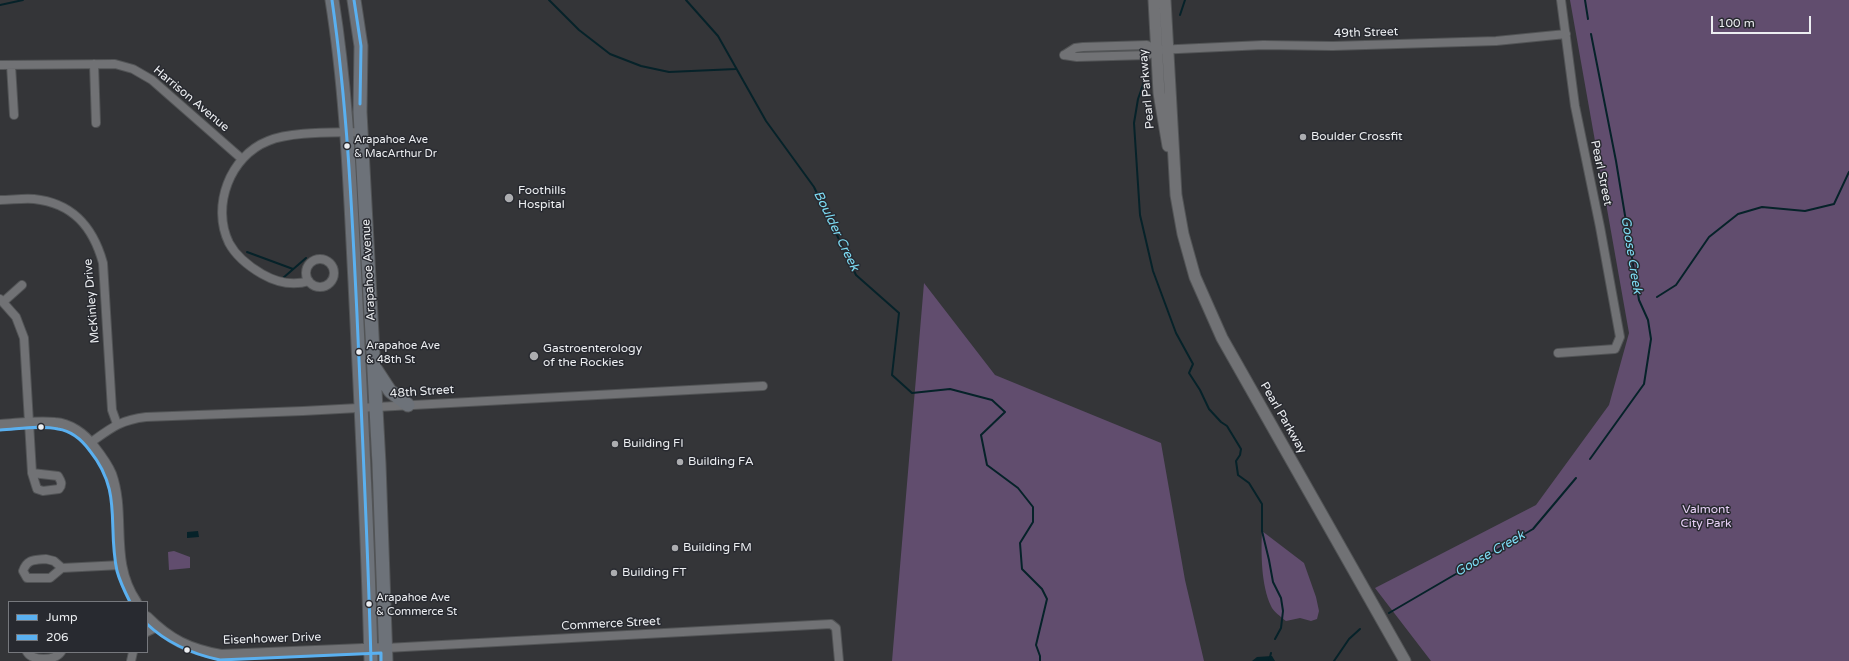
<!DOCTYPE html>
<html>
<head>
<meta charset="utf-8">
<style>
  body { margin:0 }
  #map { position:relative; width:1849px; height:661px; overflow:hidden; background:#343538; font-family:"Varela Round",sans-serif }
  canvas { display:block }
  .legend { position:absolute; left:8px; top:601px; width:140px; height:52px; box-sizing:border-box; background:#282a30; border:1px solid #76787d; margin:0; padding:5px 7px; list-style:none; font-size:12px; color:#eceef1 }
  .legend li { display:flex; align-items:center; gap:8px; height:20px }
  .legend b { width:20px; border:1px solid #76787d }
  .scale { position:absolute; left:1711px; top:16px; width:100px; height:18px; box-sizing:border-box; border:2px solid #eceef1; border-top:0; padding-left:5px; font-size:12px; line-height:14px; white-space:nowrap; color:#eceef1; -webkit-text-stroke:3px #282a30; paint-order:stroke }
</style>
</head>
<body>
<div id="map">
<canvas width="1849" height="661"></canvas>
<ul class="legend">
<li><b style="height:5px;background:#5ab0f0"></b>Jump</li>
<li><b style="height:5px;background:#5ab0f0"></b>206</li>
</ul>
<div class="scale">100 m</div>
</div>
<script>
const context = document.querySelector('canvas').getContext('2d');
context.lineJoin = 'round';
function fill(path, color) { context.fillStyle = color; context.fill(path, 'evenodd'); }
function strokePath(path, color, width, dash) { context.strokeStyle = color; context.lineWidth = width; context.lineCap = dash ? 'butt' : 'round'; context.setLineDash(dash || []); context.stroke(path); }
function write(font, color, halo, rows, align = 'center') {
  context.font = font + ' "Varela Round",sans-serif'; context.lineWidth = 3; context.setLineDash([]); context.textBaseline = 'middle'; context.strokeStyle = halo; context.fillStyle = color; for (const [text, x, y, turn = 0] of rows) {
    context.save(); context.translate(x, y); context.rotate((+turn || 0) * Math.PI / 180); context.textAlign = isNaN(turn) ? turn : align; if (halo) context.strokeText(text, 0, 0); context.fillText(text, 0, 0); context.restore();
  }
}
fill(new Path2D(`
  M 1570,0 L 1849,0 L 1849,661 L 1431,661 L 1375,588 L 1536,505 L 1609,405 L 1629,333 Z
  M 924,283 L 995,375 L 1161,443 L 1185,580 L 1204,661 L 892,661 Z
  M 1262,531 L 1304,563 L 1316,597 L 1319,611 L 1317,619 L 1311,621 L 1300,618 L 1286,621 C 1281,617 1273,611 1271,606 C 1261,585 1261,553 1262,531 Z
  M 174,551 L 190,557 L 190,568 L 169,570 L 168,552 Z`), '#614d6e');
fill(new Path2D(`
  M 198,531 L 199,537 L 187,538 L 187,532 Z
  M 1272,656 L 1275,661 L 1252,661 L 1257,657 Z`), '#062229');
strokePath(new Path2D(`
  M 549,0 L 579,30 L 610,54 L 641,66 L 669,72 L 736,69
  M 686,0 L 718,36 L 766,121 L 814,187 L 856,275 L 899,313 L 892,375 L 912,393 L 950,389 L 992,400 L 1005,412 L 981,435 L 987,465 L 1018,488 L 1033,507 L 1033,522 L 1020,543 L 1022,569 L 1042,589 L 1047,599 L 1036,645 L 1040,656 L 1040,661
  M 1585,0 L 1588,19
  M 0,5 L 23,0
  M 1180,15 L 1185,0
  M 1144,82 L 1138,99 L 1134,123 L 1140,215 L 1153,271 L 1176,333 L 1193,364 L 1189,373 L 1200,390 L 1209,409 L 1221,422 L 1227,426 L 1241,449 L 1240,455 L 1236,461 L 1238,475 L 1249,483 L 1262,504 L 1262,531 L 1269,560 L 1273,582 L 1281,598 L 1283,611 L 1281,628 L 1275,639
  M 247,252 L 293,269
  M 283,278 L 306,258
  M 1657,297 L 1676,285 L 1709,237 L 1738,214 L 1762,207 L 1805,211 L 1834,204 L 1849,172
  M 1590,459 L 1644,384 L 1651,339 L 1648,320 L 1639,300 L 1616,161 L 1591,34
  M 1389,613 L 1533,529 L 1576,478
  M 1269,661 L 1271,653
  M 1334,661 L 1349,639 L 1360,629`), '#062229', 2);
const minor = new Path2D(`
  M 1064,55 L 1077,57 L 1148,55 L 1157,50 L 1263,45 L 1333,46 L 1496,41 L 1566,34
  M 1064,55 L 1075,48 L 1083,47 L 1147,45 L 1157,50
  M 94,64 L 96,123
  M 0,65 L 115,64 L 133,69 L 152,80 L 242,159
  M 11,65 L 14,115
  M 0,200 C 11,200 23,198 34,199 C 73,203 93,227 103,263 L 112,410 L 117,424
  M306 273a14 14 0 1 1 28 0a14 14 0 1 1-28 0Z
  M 309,281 C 293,286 276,282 262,274 C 250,267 236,256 229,243 C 211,206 230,156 268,141 C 292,131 335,133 362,132
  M 0,299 L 16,317 L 24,338 L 32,473
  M 3,302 L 22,285
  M 1558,353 L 1615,349 L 1620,337 L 1600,227 L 1575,106 L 1561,0
  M 90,443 C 111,428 120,420 146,417 L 303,411 L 763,386
  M 32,473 L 58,476 C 61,481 63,484 59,489 L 43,491 L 37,489 Z
  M 46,559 L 54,561 L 62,568 L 50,578 L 27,578 L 23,571 C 27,559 34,560 46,559 Z
  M 62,568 L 121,565
  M 147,632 L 157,627
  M 386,648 L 831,624 L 836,628 L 839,661
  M 27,652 C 32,661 55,661 61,652
  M 131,661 L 133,652`);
const tertiary = new Path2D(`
  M 0,425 C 18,424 37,421 55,423 C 70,424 84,434 93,446 C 100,455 107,464 111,474 C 126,516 108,561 136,602
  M 147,617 C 170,640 189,649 221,655 L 386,648`);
const secondary = new Path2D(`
  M 1154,0 L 1159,93 L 1168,146
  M 1165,0 L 1176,195 L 1183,234 L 1195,277 L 1222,338 L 1405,661`);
const primary = new Path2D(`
  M 332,0 C 347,93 350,188 355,282 C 361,408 368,535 371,661
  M 354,0 L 361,46 L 360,112 L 379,464 L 386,661
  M 375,368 L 390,391 L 408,405`);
strokePath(minor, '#525456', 10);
strokePath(tertiary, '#525456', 12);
strokePath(secondary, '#525456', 13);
strokePath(primary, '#525456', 15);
strokePath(minor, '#717275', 8);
strokePath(tertiary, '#717275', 10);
strokePath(secondary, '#717275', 11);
strokePath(primary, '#6d7279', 13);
strokePath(new Path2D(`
  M 332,0 C 347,104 352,210 357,315 C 362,430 368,546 371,661
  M 354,0 L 361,46 L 360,104`), '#5ab0f0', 3);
strokePath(new Path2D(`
  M 0,430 C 19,429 40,425 58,429 C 72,431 82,440 90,451 C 123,492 107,525 117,571 C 120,582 125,592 130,602
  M 147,624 C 168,644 192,654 220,660 L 381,653 L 381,661`), '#5ab0f0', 3);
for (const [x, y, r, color] of [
  [1303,137,4,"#acadb0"],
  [347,146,3.5,"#eceef1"],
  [509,198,5,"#acadb0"],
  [359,352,3.5,"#eceef1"],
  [534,356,5,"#acadb0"],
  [41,427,3.5,"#eceef1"],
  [615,444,4,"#acadb0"],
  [680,462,4,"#acadb0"],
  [675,548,4,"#acadb0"],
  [614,573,4,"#acadb0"],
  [369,604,3.5,"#eceef1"],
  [187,650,3.5,"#eceef1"]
]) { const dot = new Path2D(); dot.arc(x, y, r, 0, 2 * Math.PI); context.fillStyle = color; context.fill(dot); strokePath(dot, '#282a30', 1.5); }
write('11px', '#eceef1', '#282a30', [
  ["Arapahoe Ave",354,140],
  ["& MacArthur Dr",354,154],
  ["Arapahoe Ave",366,346],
  ["& 48th St",366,360],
  ["Arapahoe Ave",376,598],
  ["& Commerce St",376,612]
], 'left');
write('12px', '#eceef1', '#282a30', [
  ["49th Street",1366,33,-2],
  ["Pearl Parkway",1147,89,-95],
  ["Harrison Avenue",191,99,40],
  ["Pearl Street",1601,173,78],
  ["Arapahoe Avenue",369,270,-93],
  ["McKinley Drive",92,301,-95],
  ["48th Street",422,392,-4],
  ["Pearl Parkway",1283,418,60],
  ["Commerce Street",611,624,-3],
  ["Eisenhower Drive",272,639,-2]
]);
write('12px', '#eceef1', '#282a30', [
  ["Boulder Crossfit",1311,137],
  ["Foothills",518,191],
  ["Hospital",518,205],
  ["Gastroenterology",543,349],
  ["of the Rockies",543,363],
  ["Building FI",623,444],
  ["Building FA",688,462],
  ["Building FM",683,548],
  ["Building FT",622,573]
], 'left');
write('12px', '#e7d0f6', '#282a30', [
  ["Valmont",1706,510],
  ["City Park",1706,524]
]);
write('italic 13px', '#7ddbf3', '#282a30', [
  ["Boulder Creek",836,231,64],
  ["Goose Creek",1631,255,81],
  ["Goose Creek",1490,554,-30]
]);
</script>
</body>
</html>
